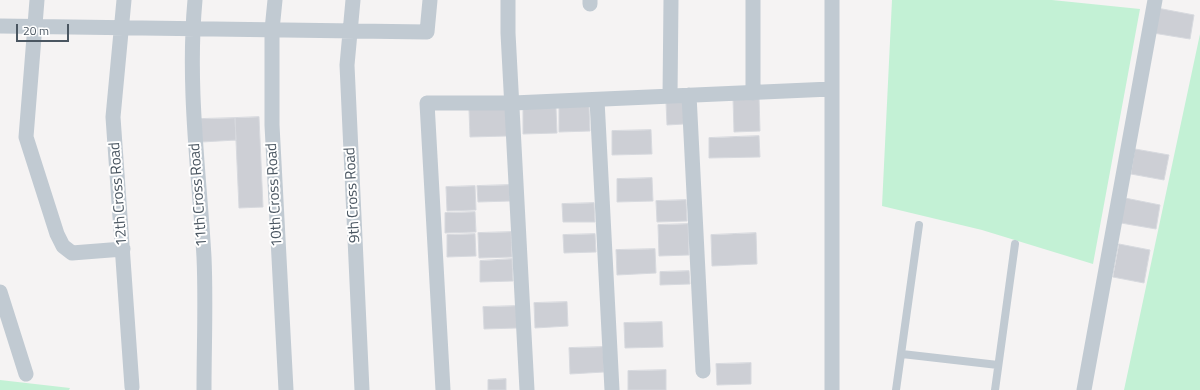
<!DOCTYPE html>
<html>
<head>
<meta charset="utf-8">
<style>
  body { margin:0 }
  #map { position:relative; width:1200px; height:390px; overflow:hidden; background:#f5f3f3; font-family:"Titillium Web",sans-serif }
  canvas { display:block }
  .scale { position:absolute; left:16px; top:24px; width:53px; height:18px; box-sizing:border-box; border:2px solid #4a5661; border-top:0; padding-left:5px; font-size:12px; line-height:14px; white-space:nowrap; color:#4a5661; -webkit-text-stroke:3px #fff; paint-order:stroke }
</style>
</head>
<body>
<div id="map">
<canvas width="1200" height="390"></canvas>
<div class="scale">20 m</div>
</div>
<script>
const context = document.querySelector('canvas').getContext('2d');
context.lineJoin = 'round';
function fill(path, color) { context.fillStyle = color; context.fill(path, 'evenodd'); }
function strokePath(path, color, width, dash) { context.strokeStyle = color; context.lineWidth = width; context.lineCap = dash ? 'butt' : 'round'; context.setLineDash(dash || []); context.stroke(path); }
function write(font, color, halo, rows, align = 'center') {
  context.font = font + ' "Titillium Web",sans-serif'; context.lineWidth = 4; context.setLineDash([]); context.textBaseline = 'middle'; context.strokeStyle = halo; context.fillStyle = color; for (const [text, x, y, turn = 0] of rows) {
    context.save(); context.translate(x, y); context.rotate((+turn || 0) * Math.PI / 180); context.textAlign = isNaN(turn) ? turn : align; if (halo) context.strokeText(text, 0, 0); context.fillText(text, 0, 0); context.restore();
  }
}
fill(new Path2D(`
  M 892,0 L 1052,0 L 1140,9 L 1093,264 L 982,230 L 882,206 Z
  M 1200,34 L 1200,390 L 1124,390 Z
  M 0,380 L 70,388 L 69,390 L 0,390 Z`), '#c3f1d5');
const building = new Path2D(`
  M 1157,8 L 1194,15 L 1190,39 L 1153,33 Z
  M 759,97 L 760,131 L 734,132 L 733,98 Z
  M 683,101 L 684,124 L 667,125 L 666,102 Z
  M 589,106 L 590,131 L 559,132 L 559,107 Z
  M 506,108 L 507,136 L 470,137 L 469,110 Z
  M 556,108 L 557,133 L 523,134 L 523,109 Z
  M 259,117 L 263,207 L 239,208 L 235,118 Z
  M 235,118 L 236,140 L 202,142 L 201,119 Z
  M 651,130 L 652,154 L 612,155 L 612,131 Z
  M 759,136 L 760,157 L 709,158 L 709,138 Z
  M 1135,149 L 1169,155 L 1164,180 L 1131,174 Z
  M 652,178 L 653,201 L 617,202 L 617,179 Z
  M 509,185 L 510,201 L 478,202 L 477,186 Z
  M 475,186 L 476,210 L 447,211 L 446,187 Z
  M 1125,198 L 1160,205 L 1156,229 L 1121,223 Z
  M 686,200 L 687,221 L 657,222 L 656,201 Z
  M 594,203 L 595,222 L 563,222 L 562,204 Z
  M 475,212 L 476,232 L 445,233 L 445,213 Z
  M 688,224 L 689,255 L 659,256 L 658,225 Z
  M 511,232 L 512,257 L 479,258 L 478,233 Z
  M 756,233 L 757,264 L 712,266 L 711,235 Z
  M 475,234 L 476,256 L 447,257 L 447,235 Z
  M 595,234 L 596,252 L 564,253 L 563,235 Z
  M 1119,244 L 1150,250 L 1144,283 L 1113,277 Z
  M 655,249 L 656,273 L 617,275 L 616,250 Z
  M 512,259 L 513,281 L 480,282 L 480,261 Z
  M 689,271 L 690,284 L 660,285 L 660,272 Z
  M 567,302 L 568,326 L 535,328 L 534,303 Z
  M 516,306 L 517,328 L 484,329 L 483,307 Z
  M 662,322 L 663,347 L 625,348 L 624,323 Z
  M 603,347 L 604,372 L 570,374 L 569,348 Z
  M 751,363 L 751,384 L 717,385 L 716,364 Z
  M 666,370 L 666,390 L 628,390 L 628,371 Z
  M 506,379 L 506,390 L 488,390 L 488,380 Z`);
fill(building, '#cdcfd5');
strokePath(building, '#d7d9de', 1);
strokePath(new Path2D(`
  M 902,354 L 998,365
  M 896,390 L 919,225
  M 995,390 L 1015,244`), '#c1cad2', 8);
strokePath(new Path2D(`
  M 37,0 L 26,137 L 57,234 L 63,246 L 72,253 L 123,249
  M 124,0 L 113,117 L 132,387
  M 195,0 C 187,86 199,171 204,257 C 206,301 204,346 204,390
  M 275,0 L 272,30 L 272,125 L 286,390
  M 353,0 L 347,65 L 362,390
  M 508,0 L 508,33 L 527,390
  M 832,0 L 832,390
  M 590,4 L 590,0
  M 0,26 L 427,32 L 430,0
  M 753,93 L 753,0
  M 689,95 L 703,371
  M 670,96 L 671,0
  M 597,100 L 612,390
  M 0,292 L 26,374
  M 443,390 L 427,103 L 513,103 L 831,89
  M 1084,390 L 1155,0`), '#c1cad2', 15);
write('15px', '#4a5661', '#fff', [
  ["12th Cross Road",119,194,-94],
  ["11th Cross Road",199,195,-94],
  ["10th Cross Road",275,195,-93],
  ["9th Cross Road",353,195,-93]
]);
</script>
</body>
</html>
